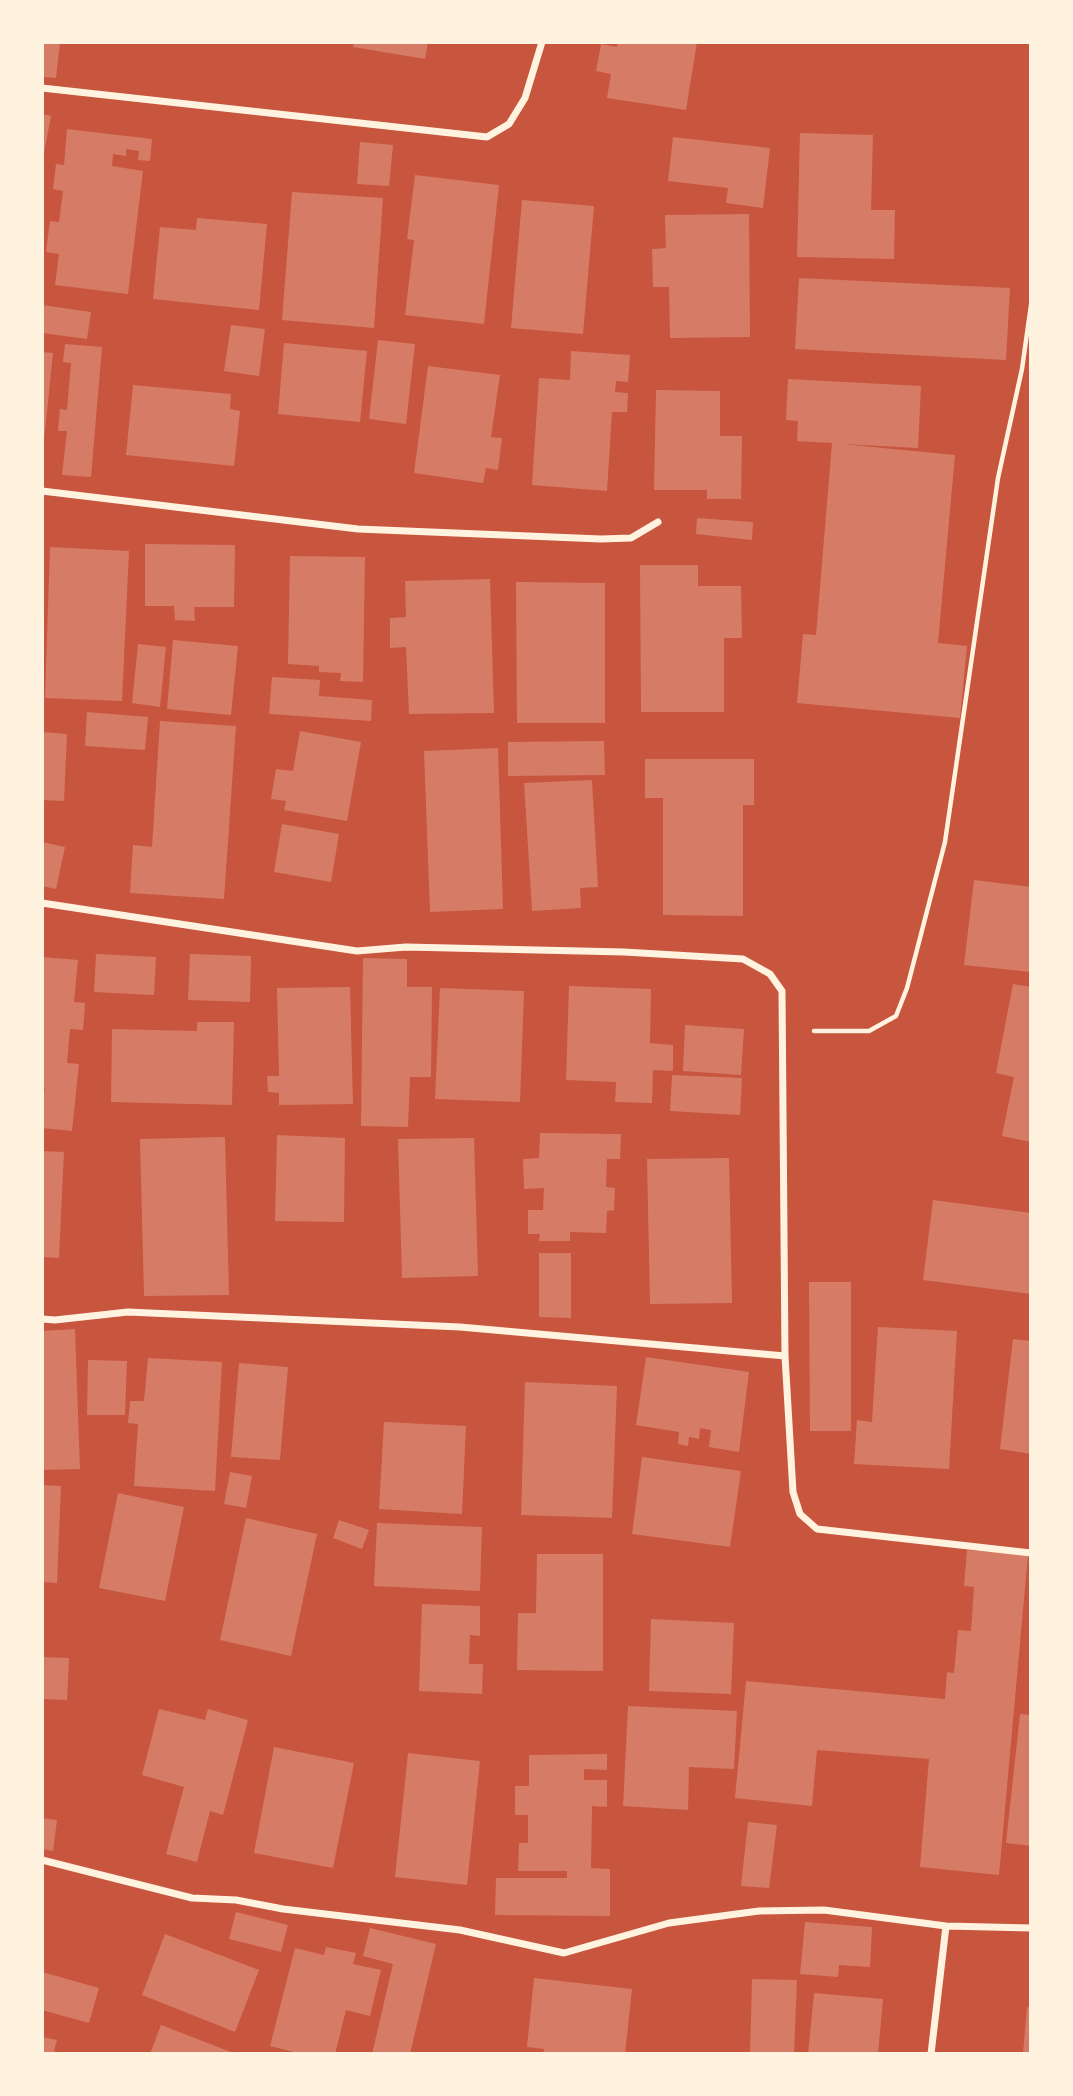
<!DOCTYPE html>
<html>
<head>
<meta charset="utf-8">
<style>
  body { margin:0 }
  #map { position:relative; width:1073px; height:2096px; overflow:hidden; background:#c8553d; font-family:Helvetica,sans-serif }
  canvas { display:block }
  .frame { position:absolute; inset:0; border:44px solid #fff3e0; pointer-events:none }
</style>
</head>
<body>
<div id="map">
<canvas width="1073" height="2096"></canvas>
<div class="frame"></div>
</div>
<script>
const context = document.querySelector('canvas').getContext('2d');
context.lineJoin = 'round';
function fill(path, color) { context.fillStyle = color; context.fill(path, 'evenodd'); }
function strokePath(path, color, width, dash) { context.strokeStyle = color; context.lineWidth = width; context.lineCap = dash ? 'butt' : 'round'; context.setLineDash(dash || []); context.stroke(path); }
fill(new Path2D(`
  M 42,42 L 60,42 L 56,78 L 42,77 Z
  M 354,42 L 428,42 L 425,59 L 353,47 Z
  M 618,42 L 697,42 L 686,110 L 607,98 L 611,74 L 596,71 L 601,44 L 617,47 Z
  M 42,114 L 51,116 L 43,158 L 42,158 Z
  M 67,129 L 152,139 L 150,161 L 138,160 L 139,151 L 126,149 L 126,156 L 113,154 L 112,166 L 143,171 L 128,294 L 55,285 L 59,254 L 46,252 L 50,221 L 59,222 L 63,191 L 53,189 L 56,164 L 64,165 Z
  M 800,133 L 873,135 L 871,210 L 895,210 L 894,259 L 797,257 Z
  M 673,137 L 770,148 L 763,208 L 726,203 L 728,188 L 668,181 Z
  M 360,142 L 393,145 L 389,186 L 357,184 Z
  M 415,175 L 499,185 L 484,324 L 405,315 L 414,240 L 407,239 Z
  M 292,192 L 383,198 L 374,328 L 282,320 Z
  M 522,200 L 594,206 L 583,334 L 511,328 Z
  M 749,214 L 750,337 L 670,338 L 669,287 L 653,287 L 652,249 L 666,248 L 665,215 Z
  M 197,218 L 267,224 L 259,310 L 153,299 L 160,227 L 196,230 Z
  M 799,278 L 1010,288 L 1006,360 L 795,349 Z
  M 42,305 L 91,312 L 87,339 L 42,333 Z
  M 231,325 L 265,329 L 259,376 L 224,371 Z
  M 378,340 L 415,344 L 406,424 L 369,419 Z
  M 284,343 L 367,351 L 360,422 L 278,414 Z
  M 65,344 L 102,347 L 91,477 L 62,475 L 67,431 L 58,431 L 60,409 L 67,410 L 71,363 L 63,362 Z
  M 571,351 L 630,355 L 628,382 L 616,381 L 615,392 L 628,393 L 627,412 L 612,412 L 607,491 L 532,485 L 539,378 L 570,380 Z
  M 42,352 L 53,353 L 44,441 L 42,440 Z
  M 428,366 L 500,375 L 491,437 L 502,438 L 498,470 L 486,468 L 483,483 L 414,473 Z
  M 788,379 L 921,386 L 918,448 L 842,444 L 955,455 L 938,643 L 967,646 L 960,718 L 797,703 L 803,634 L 816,635 L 832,443 L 797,441 L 798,421 L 786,420 Z
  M 133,385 L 231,394 L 230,409 L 240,411 L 234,466 L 126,455 Z
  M 656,390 L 720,391 L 720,436 L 742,436 L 741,499 L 707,499 L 707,490 L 654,490 Z
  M 697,518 L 753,522 L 752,540 L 696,534 Z
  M 145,544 L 235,545 L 234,607 L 194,607 L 195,621 L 175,620 L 174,606 L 145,606 Z
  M 50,547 L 129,551 L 122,701 L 45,698 Z
  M 290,556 L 365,557 L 363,682 L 340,681 L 341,673 L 319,672 L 319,666 L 288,664 Z
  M 640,565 L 698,565 L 698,586 L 741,586 L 742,638 L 724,638 L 724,712 L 641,712 Z
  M 490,579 L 494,713 L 409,714 L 406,647 L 390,648 L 390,618 L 406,617 L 405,581 Z
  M 516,582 L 605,583 L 605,723 L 517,723 Z
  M 173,640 L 238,646 L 231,715 L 167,709 Z
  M 138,644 L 166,647 L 160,707 L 132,703 Z
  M 272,677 L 320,680 L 319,696 L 372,700 L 371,721 L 269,714 Z
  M 87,712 L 148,717 L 145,750 L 85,746 Z
  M 160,721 L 236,726 L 224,899 L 130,893 L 133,845 L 152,847 Z
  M 300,731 L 361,742 L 347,821 L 284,810 L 286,801 L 271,799 L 276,769 L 293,771 Z
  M 42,732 L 67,734 L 64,801 L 42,800 Z
  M 604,741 L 605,775 L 508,776 L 508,742 Z
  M 498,748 L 503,909 L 430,912 L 424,751 Z
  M 645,759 L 754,759 L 754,805 L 743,805 L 743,916 L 663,915 L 663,798 L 645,798 Z
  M 592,780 L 598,887 L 580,888 L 581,908 L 532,911 L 524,783 Z
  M 282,824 L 339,834 L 331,882 L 274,872 Z
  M 42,842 L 65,847 L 56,889 L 42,886 Z
  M 974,880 L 1031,887 L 1031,972 L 964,965 Z
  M 96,954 L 156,957 L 154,995 L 94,992 Z
  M 190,954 L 251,956 L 250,1002 L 188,1000 Z
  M 42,957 L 78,960 L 74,1002 L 85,1003 L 83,1030 L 70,1029 L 67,1063 L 79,1064 L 72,1131 L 42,1128 L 42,1100 L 45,1089 L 42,1089 Z
  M 363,958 L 407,959 L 407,987 L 432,987 L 431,1077 L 410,1077 L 408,1127 L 361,1126 Z
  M 1013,984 L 1031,987 L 1031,1142 L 1002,1136 L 1014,1077 L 996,1073 Z
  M 569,986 L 651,989 L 650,1043 L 673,1045 L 673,1071 L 653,1070 L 652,1103 L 615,1102 L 616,1082 L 566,1080 Z
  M 350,987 L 353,1104 L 279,1105 L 279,1093 L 268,1092 L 267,1076 L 279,1076 L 277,988 Z
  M 440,988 L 524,991 L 520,1102 L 435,1099 Z
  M 197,1022 L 234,1022 L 232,1105 L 111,1102 L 112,1029 L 197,1031 Z
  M 685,1025 L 744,1029 L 741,1075 L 683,1071 Z
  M 672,1075 L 742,1078 L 740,1115 L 670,1111 Z
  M 540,1133 L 621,1134 L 620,1159 L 607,1159 L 606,1187 L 615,1188 L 614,1210 L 607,1211 L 606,1233 L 570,1232 L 570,1241 L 539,1241 L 540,1234 L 528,1234 L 528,1210 L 543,1210 L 544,1188 L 524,1189 L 523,1159 L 539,1158 Z
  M 277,1135 L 345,1138 L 344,1222 L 275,1221 Z
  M 225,1137 L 229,1295 L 144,1296 L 140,1139 Z
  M 474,1138 L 478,1276 L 402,1278 L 398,1139 Z
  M 42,1151 L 64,1152 L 59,1258 L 42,1257 Z
  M 729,1158 L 732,1303 L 650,1304 L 647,1159 Z
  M 933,1200 L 1031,1213 L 1031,1294 L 923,1280 Z
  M 539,1253 L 571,1253 L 571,1318 L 539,1317 Z
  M 809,1282 L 851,1282 L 851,1431 L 810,1431 Z
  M 878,1327 L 957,1331 L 949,1469 L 854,1464 L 857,1420 L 872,1422 Z
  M 75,1329 L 80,1469 L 42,1470 L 42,1331 Z
  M 1013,1339 L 1031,1341 L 1031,1454 L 1000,1449 Z
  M 646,1357 L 749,1372 L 739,1452 L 709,1447 L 711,1430 L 700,1428 L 699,1439 L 689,1437 L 688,1446 L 678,1444 L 679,1432 L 636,1425 Z
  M 148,1358 L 222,1362 L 215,1491 L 134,1486 L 138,1424 L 128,1423 L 130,1401 L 144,1401 Z
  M 88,1360 L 127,1361 L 125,1415 L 87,1415 Z
  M 239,1363 L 288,1367 L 280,1460 L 231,1457 Z
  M 525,1382 L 617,1386 L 612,1518 L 521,1515 Z
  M 384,1422 L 466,1426 L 462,1514 L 379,1509 Z
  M 642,1457 L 741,1471 L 730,1547 L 632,1534 Z
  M 230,1472 L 252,1476 L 246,1508 L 224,1504 Z
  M 42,1485 L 61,1486 L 57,1583 L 42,1582 Z
  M 118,1493 L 184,1507 L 165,1601 L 99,1588 Z
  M 246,1518 L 317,1534 L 291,1656 L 220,1640 Z
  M 339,1520 L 369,1530 L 362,1549 L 333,1538 Z
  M 377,1523 L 482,1527 L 480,1591 L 374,1586 Z
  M 967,1550 L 1028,1555 L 999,1875 L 920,1867 L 929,1759 L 817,1750 L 812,1806 L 735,1798 L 746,1681 L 945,1699 L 947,1672 L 954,1673 L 958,1630 L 971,1631 L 974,1587 L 964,1586 Z
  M 537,1554 L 603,1554 L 603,1671 L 517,1670 L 518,1613 L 536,1613 Z
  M 422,1604 L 480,1606 L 480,1636 L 470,1635 L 469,1664 L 483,1664 L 482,1694 L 419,1691 Z
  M 651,1619 L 734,1623 L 731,1694 L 649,1691 Z
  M 42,1657 L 69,1658 L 67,1700 L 42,1699 Z
  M 628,1706 L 737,1711 L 734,1769 L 689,1767 L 688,1810 L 623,1806 Z
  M 159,1709 L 205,1720 L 208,1709 L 248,1720 L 223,1815 L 210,1811 L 197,1862 L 166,1854 L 184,1787 L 142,1775 Z
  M 1020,1714 L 1031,1715 L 1031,1846 L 1006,1843 Z
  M 274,1747 L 354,1763 L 333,1868 L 254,1853 Z
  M 408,1753 L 480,1761 L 467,1885 L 395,1877 Z
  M 607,1754 L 607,1770 L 584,1769 L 584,1780 L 607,1780 L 607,1807 L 592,1806 L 591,1868 L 610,1869 L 610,1916 L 495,1915 L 496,1878 L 567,1878 L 567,1871 L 518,1871 L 519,1843 L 528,1843 L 528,1815 L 515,1815 L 515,1786 L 529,1786 L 529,1755 Z
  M 42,1818 L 57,1820 L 53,1851 L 42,1849 Z
  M 748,1822 L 777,1825 L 769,1888 L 741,1886 Z
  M 236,1912 L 288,1925 L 281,1952 L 229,1939 Z
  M 805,1922 L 872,1927 L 870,1967 L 839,1965 L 838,1977 L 800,1974 Z
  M 370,1928 L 436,1944 L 410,2054 L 372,2054 L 393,1964 L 363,1956 Z
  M 165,1934 L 259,1970 L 235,2032 L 142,1995 Z
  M 326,1947 L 356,1953 L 353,1964 L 381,1970 L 370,2016 L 346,2010 L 335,2054 L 301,2054 L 270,2046 L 295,1948 L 324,1955 Z
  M 42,1972 L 99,1988 L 89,2023 L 42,2010 Z
  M 534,1978 L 632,1989 L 625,2054 L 543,2054 L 544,2049 L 527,2047 Z
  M 752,1979 L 797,1980 L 794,2054 L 750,2054 Z
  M 814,1993 L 883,1999 L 878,2054 L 808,2054 Z
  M 1027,2007 L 1031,2008 L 1031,2054 L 1023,2054 Z
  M 161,2025 L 236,2054 L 150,2054 Z
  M 42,2037 L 57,2040 L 54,2051 L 61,2054 L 42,2054 Z`), '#d67c66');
strokePath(new Path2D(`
  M 814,1031 L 869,1031 L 896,1016 L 907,988 L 945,842 L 998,478 L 1022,369 L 1031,305`), '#fff3e0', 4.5);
strokePath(new Path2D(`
  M 42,88 L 487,137 L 509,124 L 525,98 L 542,42
  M 42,491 L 358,529 L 601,539 L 631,538 L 658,522
  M 42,903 L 357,951 L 406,947 L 624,952 L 743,959 L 770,974 L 782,991 L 785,1356 L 793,1492 L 800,1514 L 817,1529 L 1031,1553
  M 42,1319 L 55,1320 L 128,1312 L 460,1327 L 785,1356
  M 42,1860 L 192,1898 L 236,1900 L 283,1909 L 460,1930 L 564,1953 L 669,1923 L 759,1911 L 824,1910 L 946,1926 L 1031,1928
  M 931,2054 L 946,1926`), '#fff3e0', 7);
</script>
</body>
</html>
